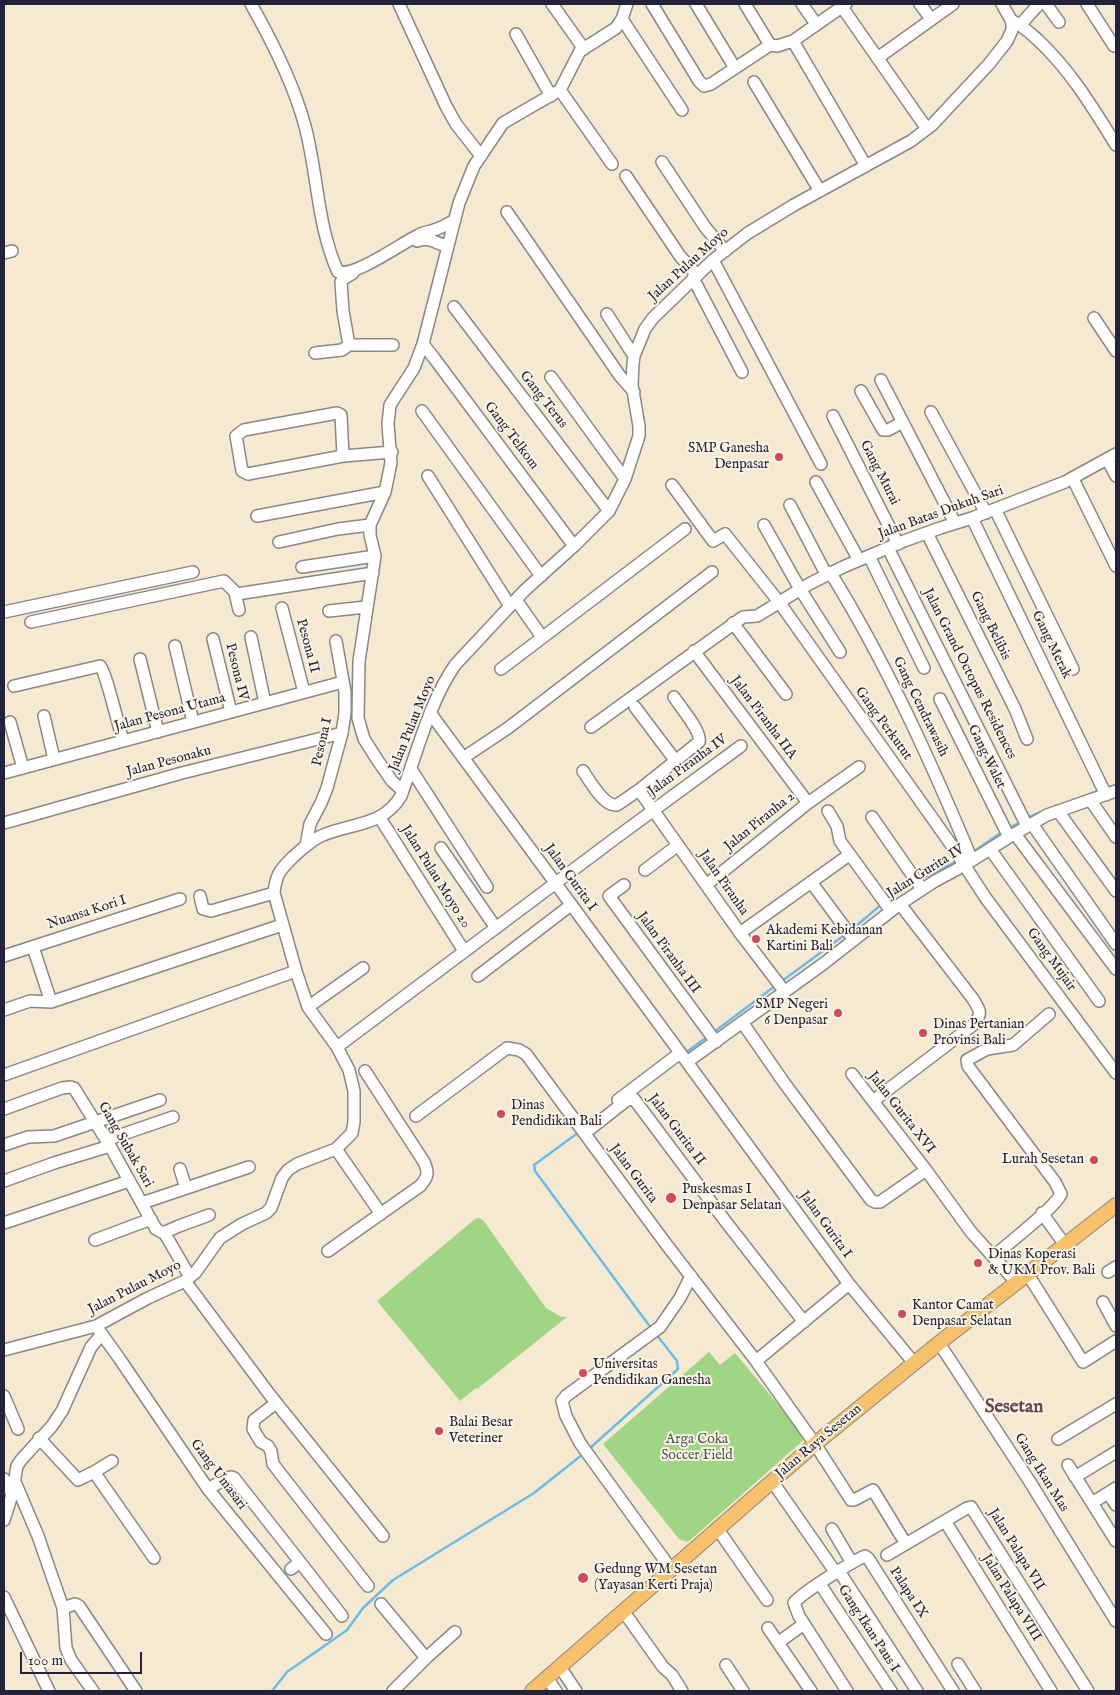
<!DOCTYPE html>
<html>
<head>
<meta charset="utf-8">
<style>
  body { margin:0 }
  #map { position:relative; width:1120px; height:1695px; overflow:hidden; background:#f6e9d1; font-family:"IM FELL English",serif }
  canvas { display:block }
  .frame { position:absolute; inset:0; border:5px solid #22223b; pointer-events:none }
  .scale { position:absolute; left:20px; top:1652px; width:122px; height:22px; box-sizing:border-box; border:2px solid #22223b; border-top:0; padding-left:6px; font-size:15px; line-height:18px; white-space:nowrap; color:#22223b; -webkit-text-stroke:4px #fcf5e5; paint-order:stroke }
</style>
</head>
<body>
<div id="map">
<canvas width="1120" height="1695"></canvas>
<div class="frame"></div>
<div class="scale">100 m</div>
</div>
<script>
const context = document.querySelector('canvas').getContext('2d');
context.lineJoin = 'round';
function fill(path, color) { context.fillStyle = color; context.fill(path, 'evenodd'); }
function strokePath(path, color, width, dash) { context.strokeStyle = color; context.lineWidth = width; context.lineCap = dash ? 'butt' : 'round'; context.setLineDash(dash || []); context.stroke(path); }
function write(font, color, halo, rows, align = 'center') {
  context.font = font + ' "IM FELL English",serif'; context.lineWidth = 4; context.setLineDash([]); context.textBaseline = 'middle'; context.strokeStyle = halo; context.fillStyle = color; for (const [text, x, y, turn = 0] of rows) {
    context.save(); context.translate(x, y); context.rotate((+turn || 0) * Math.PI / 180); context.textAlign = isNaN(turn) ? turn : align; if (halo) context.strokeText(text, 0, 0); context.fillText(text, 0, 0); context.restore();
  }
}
fill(new Path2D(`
  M 479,1218 L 483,1220 L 546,1308 L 561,1317 L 567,1317 L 477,1389 L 476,1388 L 460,1401 L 377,1301 L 475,1219 Z
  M 709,1352 L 720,1365 L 735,1353 L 806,1438 L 688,1542 L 679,1539 L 603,1444 Z`), '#a0d586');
strokePath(new Path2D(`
  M 1106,788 L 1116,785
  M 1026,818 L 1101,790
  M 1009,828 L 1022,821
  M 976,850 L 1002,832
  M 920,879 L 958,861
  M 886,900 L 913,883
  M 850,931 L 882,904
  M 782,981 L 846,934
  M 714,1032 L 775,986
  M 685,1053 L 707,1037
  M 579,1132 L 534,1165 L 535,1171 L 651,1328
  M 589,1449 L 678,1369 L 677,1361 L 656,1334
  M 272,1691 L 287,1672 L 347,1630 L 363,1608 L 393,1580 L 534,1493 L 583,1454`), '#6bbce7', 2.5);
const minor = new Path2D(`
  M 251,4 C 272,41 294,85 305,126 C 318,175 317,226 338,272 C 356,277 401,243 419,235 C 423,232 429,232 434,230 C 441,228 448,224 455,220
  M 399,4 L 446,106 L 456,124 L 481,156
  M 552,4 L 584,49
  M 652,4 L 699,81 L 704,86 L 711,84 L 770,45 L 777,46 L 793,41 L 846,4
  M 696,4 L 735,68
  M 745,4 L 770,45
  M 802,4 L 816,24
  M 920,4 L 931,19
  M 1046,4 L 1059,22
  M 1087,4 L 1114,46
  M 842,7 L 927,129
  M 622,19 L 682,110
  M 1011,20 C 1022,25 1029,32 1038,40 C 1071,71 1093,108 1116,145
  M 1021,24 L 1039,4
  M 516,34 L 551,96
  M 793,41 L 866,166
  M 879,57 L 953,4
  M 754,82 L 820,191
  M 560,90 L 612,164
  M 662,162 L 705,227 L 725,251
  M 626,176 L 680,256 L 697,275
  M 507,212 L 620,376 L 634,392
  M 417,241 C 429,236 436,244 448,246
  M 4,253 L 12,251
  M 713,260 L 821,464
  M 693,278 L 742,372
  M 454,307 L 609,511
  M 607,314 L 634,356
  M 1094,318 L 1116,351
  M 423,344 L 434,358 L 574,546
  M 349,345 L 343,311 L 341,282 L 343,279 L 353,273
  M 315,353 L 342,350 L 349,345 L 393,345
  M 551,377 L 625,479
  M 881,380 L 955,523
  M 861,391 L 883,430 L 888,430 L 903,422
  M 422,411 L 541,576
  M 931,412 L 986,513
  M 833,416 L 898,544
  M 343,456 L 341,415 L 337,413 L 244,430 L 236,436 L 242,471 L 248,474 L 343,456 L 392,452
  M 1107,459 L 1116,476
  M 428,476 L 510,606
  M 1073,479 L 1116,566
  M 816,482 L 859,560
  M 672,485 L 713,541 L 725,534 L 779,602 L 950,843 L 985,897 L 1116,1073
  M 790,505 L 826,574
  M 995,509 L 1073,669
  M 257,516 L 385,492
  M 972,518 L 1106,795
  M 764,525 L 800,589 L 840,652
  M 927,533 L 1015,709 L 1027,739
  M 279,542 L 338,529 L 370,525
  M 888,548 L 1027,826
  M 869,556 L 924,668
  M 302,567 L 375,556
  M 830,572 C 887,664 931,762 972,860
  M 235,593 L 239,610
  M 516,600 L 542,637
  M 282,608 L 304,692
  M 329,611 L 366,607
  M 4,612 L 193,572
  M 31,622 L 224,581 L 237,594 L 373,573
  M 733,623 L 786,694
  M 251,637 L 265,703
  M 213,639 L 231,712
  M 175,646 L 193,722
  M 694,651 L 808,803
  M 140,659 L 158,732
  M 501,669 L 685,529
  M 14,686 L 100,666 C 106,672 119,728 123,741
  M 940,699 L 1009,837
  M 635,707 L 675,760
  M 431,714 L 687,1062 L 823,964 L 900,904 L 935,881 L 963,866 L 1009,837 L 1047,815 L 1116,791
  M 44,716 L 54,759
  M 10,722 L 23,768
  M 591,727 L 743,617 L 757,616 L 809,584 L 843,567 L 904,541 L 940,528 L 972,518 L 1065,482 L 1116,454
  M 463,758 L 508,728 L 712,572
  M 411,769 L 487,887
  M 583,771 C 590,781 604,807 617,805 L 639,790 L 699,742 C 702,731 680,707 674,697
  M 4,773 L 343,682
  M 639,790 L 740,933 L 785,992
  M 403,791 L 392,781 L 378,761 L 364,739 L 358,718 L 359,661 L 375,556 L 370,535 L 370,525 L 385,492 L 391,463 L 388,424 L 390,405 L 414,368 L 423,344 L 459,203 L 474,166 L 503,123 L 560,90 L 580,51 L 616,28 L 622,19 L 627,4
  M 1091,801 L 1116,837
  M 828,811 L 837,826 L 840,841 L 891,911
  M 1058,811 L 1116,891
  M 872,817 L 922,889
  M 380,818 L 464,951
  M 4,823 L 182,773 L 342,733
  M 1032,824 L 1116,944
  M 1015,834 L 1116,969
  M 306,846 L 310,824 L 321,803 L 327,788 L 342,733 L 345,713 L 345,692 L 336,641
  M 441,848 L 496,928
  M 990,849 L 1099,1001
  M 645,870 L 678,845
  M 811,882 L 854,940
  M 624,885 L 609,896 L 716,1042
  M 706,885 L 808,803 L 859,767
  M 200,896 L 203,909 L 211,911 L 274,893
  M 740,933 L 849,855
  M 33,947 L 51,1002
  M 4,956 L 180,899
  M 478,976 L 571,905
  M 308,1007 L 363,968
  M 4,1010 L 30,1001 L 51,1002 L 282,925
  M 742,1022 L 785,1084 L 871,1200 L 875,1202 L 880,1202 L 926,1170
  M 337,1047 L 617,837 L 741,746
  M 687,1062 L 849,1284 L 914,1363
  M 852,1074 L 926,1170 L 971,1232 L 1016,1282
  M 4,1075 L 296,971
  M 618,1100 L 680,1053
  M 873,1101 L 973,1025 C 983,1013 980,1011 973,999 L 900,904
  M 4,1109 L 62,1088 L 70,1087 L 74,1088 L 110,1146 L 156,1229 L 165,1234 L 190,1277
  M 416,1116 L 507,1048 L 519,1050 L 526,1054 L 666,1244 L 756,1361 L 815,1444 L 851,1500 L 854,1500 L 873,1490 L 906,1544
  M 585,1133 L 627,1100 L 634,1099 L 726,1222 L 804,1322
  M 106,1140 L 173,1117
  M 4,1145 L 28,1137 L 54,1136 L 160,1100
  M 336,1149 L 381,1214
  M 180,1169 L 186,1188
  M 4,1181 L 54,1163 L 110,1146
  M 142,1203 L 249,1167
  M 1042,1213 L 1065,1245
  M 4,1223 L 129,1181
  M 163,1233 L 179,1226 L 209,1215
  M 95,1240 L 151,1219
  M 328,1251 L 420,1186 C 428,1177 429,1173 424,1162 L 365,1071
  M 993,1257 C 1007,1244 1055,1208 1061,1194 L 1055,1182 L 968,1066 L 967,1060 L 987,1049 L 1013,1045 L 1049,1014
  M 1108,1272 L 1116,1267
  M 1027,1273 L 1083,1362 L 1116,1341
  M 185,1281 L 270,1395 L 383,1536
  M 1103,1302 L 1116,1326
  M 96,1326 L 119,1358 L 208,1489 L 326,1634
  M 939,1343 L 1030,1482 L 1116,1621
  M 4,1350 L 96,1326 L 148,1298 L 185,1281 L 195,1273 L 220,1238 L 242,1224 L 266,1213 L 271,1208 L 282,1178 L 288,1170 L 297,1164 L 336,1149 L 352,1133 L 354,1122 L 354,1091 L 349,1070 L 337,1047 L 308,1007 L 296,971 L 274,893 C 276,874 280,870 293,857 C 302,849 310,841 321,836 C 349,823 383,827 401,796 C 417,753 429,703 455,665 L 525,590 L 574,546 L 609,511 L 625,479 L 639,436 L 639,426 L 632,385 L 633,364 L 634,356 L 645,329 L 653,318 L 713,260 L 748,233 L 794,205 L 911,141 L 932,125 L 989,64 L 1007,41 L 1012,30 L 1012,25 L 1011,20 L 1002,4
  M 756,1361 L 849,1284
  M 4,1396 L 18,1429
  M 276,1403 L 254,1420 L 253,1429 L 261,1442 L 268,1446 L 271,1451 L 273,1464 L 368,1586
  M 39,1438 L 78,1480 L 94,1472 L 154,1558
  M 1058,1439 L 1116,1404
  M 1068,1465 L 1116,1541
  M 94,1472 L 112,1461
  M 1075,1477 L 1116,1452
  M 4,1479 L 12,1495
  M 772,1481 L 836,1573
  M 15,1482 L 38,1536 L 63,1608 L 66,1648 L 71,1660 L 93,1691
  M 208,1489 L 227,1478 L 231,1477 L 234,1478 L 300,1562 L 291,1569
  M 1108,1493 L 1116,1505
  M 1092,1503 L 1116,1488
  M 4,1520 L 12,1495 L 17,1466 L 21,1460 L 52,1426 L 62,1411 L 91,1347 L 102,1334
  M 945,1521 L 1051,1691
  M 717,1528 L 767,1600
  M 832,1529 L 852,1563
  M 887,1555 L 967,1508 L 971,1507 L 1088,1691
  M 300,1562 L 342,1616
  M 671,1569 L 580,1443 L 566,1416 L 562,1401 L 566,1396 L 660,1327 L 680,1298 L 691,1276
  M 839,1571 L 917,1691
  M 820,1584 L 891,1691
  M 4,1597 L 49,1691
  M 381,1604 L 426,1658
  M 63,1608 L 75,1604 L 79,1606 L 136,1691
  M 624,1612 L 663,1667 L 672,1675 L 682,1691
  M 768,1628 L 811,1691
  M 779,1642 L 804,1624
  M 958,1664 L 975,1691
  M 726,1665 L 743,1691
  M 560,1667 L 576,1691
  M 547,1678 L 556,1691
  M 393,1691 L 426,1658 L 455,1632
  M 847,1691 L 799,1616 L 794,1603 C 801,1593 852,1562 865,1556 L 868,1558 L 953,1691`);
const major = new Path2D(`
  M 532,1691 L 815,1444 L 939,1343 L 1116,1205`);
strokePath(minor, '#8c8686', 14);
strokePath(major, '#8c8686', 16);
strokePath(minor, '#fff', 11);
strokePath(major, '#f7c06b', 14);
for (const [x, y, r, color] of [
  [779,457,5,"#d1495b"],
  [756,939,5,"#d1495b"],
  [838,1013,5,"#d1495b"],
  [923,1033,5,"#d1495b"],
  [501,1114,5,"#d1495b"],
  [1094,1160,5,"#d1495b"],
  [671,1198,6,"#d1495b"],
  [978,1263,5,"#d1495b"],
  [902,1314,5,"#d1495b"],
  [583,1373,5,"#d1495b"],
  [439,1431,5,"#d1495b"],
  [583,1578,6,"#d1495b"]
]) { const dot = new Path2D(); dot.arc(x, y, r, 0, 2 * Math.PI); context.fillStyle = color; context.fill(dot); strokePath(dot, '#fcf5e5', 2); }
write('14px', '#22223b', '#fcf5e5', [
  ["Jalan Pulau Moyo",689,265,-42],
  ["Gang Terus",543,400,52],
  ["Gang Telkom",511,436,53],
  ["Gang Murai",879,473,63],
  ["Jalan Batas Dukuh Sari",941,513,-20],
  ["Gang Belibis",990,626,64],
  ["Gang Merak",1051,645,64],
  ["Pesona II",307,646,75],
  ["Pesona IV",236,672,76],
  ["Jalan Grand Octopus Residences",969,674,63],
  ["Gang Cendrawasih",920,707,64],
  ["Jalan Pesona Utama",170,713,-15],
  ["Jalan Piranha IIA",763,718,53],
  ["Jalan Pulau Moyo",413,724,-68],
  ["Gang Perkutut",883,724,54],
  ["Pesona I",323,742,-77],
  ["Gang Walet",986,757,64],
  ["Jalan Pesonaku",169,762,-15],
  ["Jalan Piranha IV",688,766,-36],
  ["Jalan Piranha 2",760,822,-39],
  ["Jalan Gurita IV",926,872,-32],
  ["Jalan Pulau Moyo 20",435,877,58],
  ["Jalan Gurita I",570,878,54],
  ["Jalan Piranha",723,883,55],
  ["Nuansa Kori I",87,913,-18],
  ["Jalan Piranha III",668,953,54],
  ["Gang Mujair",1051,960,54],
  ["Jalan Gurita XVI",901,1113,52],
  ["Jalan Gurita II",676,1130,53],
  ["Gang Subak Sari",125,1145,60],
  ["Jalan Gurita",633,1174,53],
  ["Jalan Gurita I",825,1225,54],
  ["Jalan Pulau Moyo",135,1288,-27],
  ["Jalan Raya Sesetan",819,1442,-40],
  ["Gang Ikan Mas",1041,1473,58],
  ["Gang Umasari",218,1475,53],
  ["Jalan Palapa VII",1016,1550,58],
  ["Palapa IX",908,1593,57],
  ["Jalan Palapa VIII",1011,1598,58],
  ["Gang Ikan Paus I",868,1629,57]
]);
write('14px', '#22223b', '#fcf5e5', [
  ["SMP Ganesha",769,449,"right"],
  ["Denpasar",769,465,"right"],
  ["Akademi Kebidanan",766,931],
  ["Kartini Bali",766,947],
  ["SMP Negeri",828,1005,"right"],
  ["6 Denpasar",828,1021,"right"],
  ["Dinas Pertanian",933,1025],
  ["Provinsi Bali",933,1041],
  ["Dinas",511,1106],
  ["Pendidikan Bali",511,1122],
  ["Lurah Sesetan",1084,1160,"right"],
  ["Puskesmas I",682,1190],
  ["Denpasar Selatan",682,1206],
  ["Dinas Koperasi",988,1255],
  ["& UKM Prov. Bali",988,1271],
  ["Kantor Camat",912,1306],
  ["Denpasar Selatan",912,1322],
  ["Universitas",593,1365],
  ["Pendidikan Ganesha",593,1381],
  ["Balai Besar",449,1423],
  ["Veteriner",449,1439],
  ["Gedung WM Sesetan",594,1570],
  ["(Yayasan Kerti Praja)",594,1586]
], 'left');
write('14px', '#485852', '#fcf5e5', [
  ["Arga Coka",697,1440],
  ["Soccer Field",697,1456]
]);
write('bold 19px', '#624952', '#fcf5e5', [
  ["Sesetan",1014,1408]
]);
</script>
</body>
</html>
